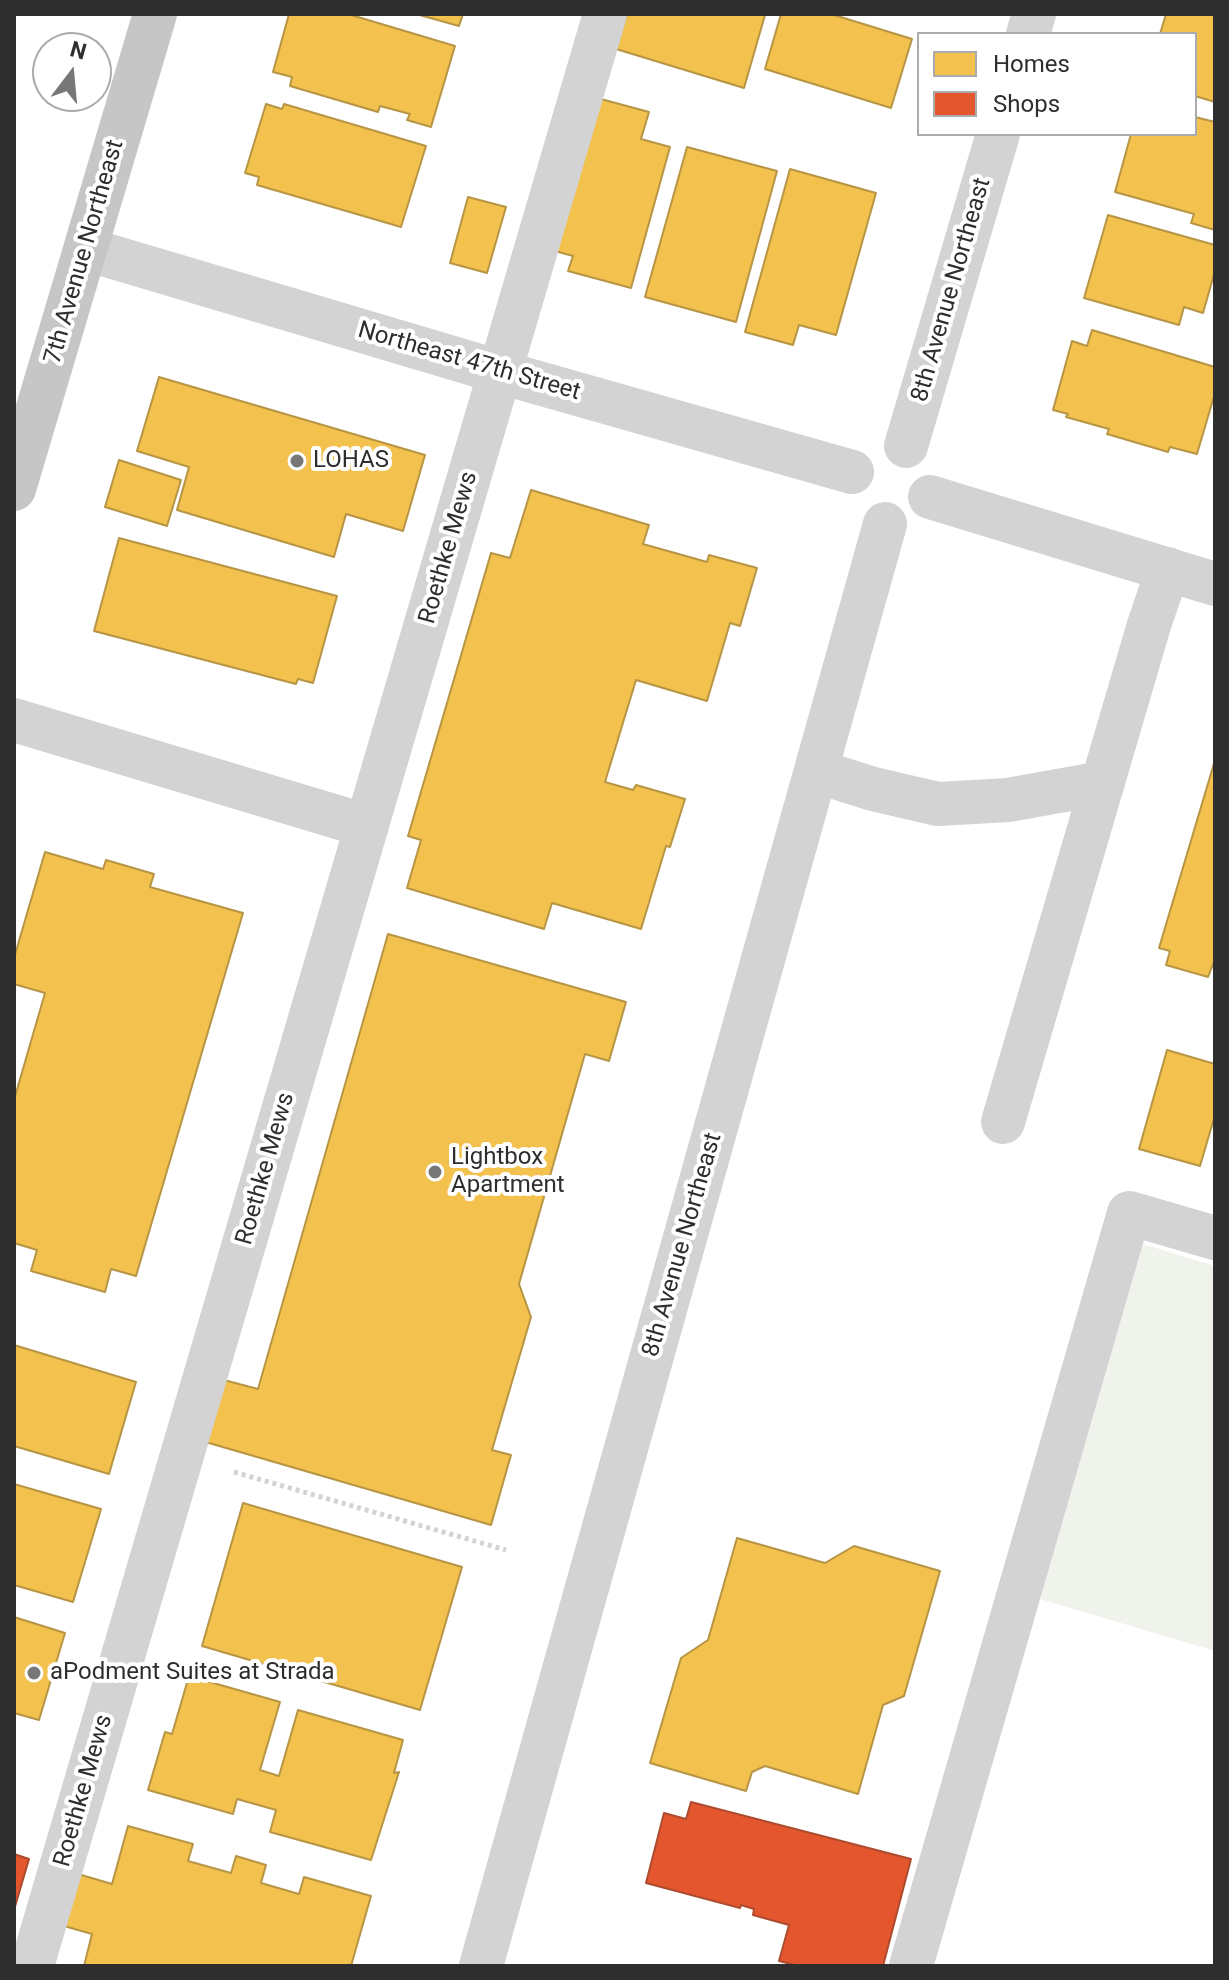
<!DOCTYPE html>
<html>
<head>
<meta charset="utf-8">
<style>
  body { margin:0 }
  #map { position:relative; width:1229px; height:1980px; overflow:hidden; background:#fff; font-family:Roboto,sans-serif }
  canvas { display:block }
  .frame { position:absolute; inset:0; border:16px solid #2e2e2e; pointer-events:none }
  .legend { position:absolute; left:917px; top:32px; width:280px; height:104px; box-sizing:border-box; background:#fff; border:2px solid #ababab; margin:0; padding:10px 14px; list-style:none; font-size:24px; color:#2e2e2e }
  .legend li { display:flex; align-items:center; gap:16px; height:40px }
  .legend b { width:40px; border:2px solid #ababab }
  .north { position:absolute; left:32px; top:32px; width:80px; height:80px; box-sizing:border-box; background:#fff; border:2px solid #ababab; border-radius:50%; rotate:16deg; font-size:22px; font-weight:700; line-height:32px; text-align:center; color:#2e2e2e }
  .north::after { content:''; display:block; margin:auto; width:28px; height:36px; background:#777; clip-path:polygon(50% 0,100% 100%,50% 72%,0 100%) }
</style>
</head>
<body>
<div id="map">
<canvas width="1229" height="1980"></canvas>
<div class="frame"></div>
<ul class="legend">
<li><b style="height:22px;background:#f2c14e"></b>Homes</li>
<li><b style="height:22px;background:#e4572e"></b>Shops</li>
</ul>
<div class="north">N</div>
</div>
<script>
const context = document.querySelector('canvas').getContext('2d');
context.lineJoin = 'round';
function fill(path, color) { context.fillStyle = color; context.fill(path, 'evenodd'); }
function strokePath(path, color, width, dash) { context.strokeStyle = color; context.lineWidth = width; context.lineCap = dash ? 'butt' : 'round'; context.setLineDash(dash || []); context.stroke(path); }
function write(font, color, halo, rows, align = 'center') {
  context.font = font + ' Roboto,sans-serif'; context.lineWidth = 8; context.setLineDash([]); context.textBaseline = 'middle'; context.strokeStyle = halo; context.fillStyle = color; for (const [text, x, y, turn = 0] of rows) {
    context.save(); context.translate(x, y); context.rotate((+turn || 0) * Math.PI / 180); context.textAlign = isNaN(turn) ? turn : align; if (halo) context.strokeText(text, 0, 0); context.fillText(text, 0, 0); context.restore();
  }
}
fill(new Path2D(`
  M 1143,1244 L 1215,1266 L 1215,1651 L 1040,1599 Z`), '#eff3ec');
const homes = new Path2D(`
  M 289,14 L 348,14 L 455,46 L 431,127 L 407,120 L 410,114 L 380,106 L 378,112 L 290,86 L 292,77 L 273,72 Z
  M 416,14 L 463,14 L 459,26 Z
  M 627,14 L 764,14 L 765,15 L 744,88 L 616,49 Z
  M 781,14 L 831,14 L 912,39 L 891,108 L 765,69 Z
  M 1166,14 L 1215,14 L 1215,102 L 1195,96 L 1195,34 L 1160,34 Z
  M 586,95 L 649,112 L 641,139 L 670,147 L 631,288 L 568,271 L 573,256 L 544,248 Z
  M 266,104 L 282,109 L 284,104 L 426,146 L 401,227 L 257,185 L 259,177 L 245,173 Z
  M 1195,117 L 1215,122 L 1215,230 L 1191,223 L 1194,214 L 1115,192 L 1131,134 L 1195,134 Z
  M 687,147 L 777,171 L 736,322 L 645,297 Z
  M 790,169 L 876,193 L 836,335 L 799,325 L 793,345 L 745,332 Z
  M 468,197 L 506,207 L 487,273 L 450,263 Z
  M 1108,215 L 1215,245 L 1215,271 L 1203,313 L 1184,307 L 1179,325 L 1084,298 Z
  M 1092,330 L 1215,367 L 1215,393 L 1197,454 L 1170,447 L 1168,452 L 1107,434 L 1109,429 L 1066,417 L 1068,414 L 1053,410 L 1072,341 L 1087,346 Z
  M 159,377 L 425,455 L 403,531 L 346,514 L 334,557 L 177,510 L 189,467 L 137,451 Z
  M 119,460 L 181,480 L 167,526 L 105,507 Z
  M 531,490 L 649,525 L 643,544 L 707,562 L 709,555 L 757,568 L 740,626 L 730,623 L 707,701 L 636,680 L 605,782 L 633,790 L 636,785 L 685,799 L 670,847 L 666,846 L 641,929 L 552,903 L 544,929 L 407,888 L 421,840 L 408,836 L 491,553 L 510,558 Z
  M 119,538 L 337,596 L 313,683 L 298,679 L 296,684 L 94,631 Z
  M 1215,760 L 1215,959 L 1208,977 L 1166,965 L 1170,951 L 1159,948 Z
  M 45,852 L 103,869 L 106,860 L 154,874 L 150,887 L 243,913 L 136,1276 L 111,1269 L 105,1292 L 31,1271 L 37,1250 L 14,1243 L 14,1100 L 45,993 L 14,984 L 14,958 Z
  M 388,934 L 626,1002 L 609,1061 L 585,1054 L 519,1284 L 531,1317 L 492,1450 L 511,1455 L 491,1525 L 202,1441 L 220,1379 L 258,1389 Z
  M 1167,1050 L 1215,1064 L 1215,1115 L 1200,1166 L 1139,1149 Z
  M 14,1345 L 136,1382 L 109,1474 L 14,1446 Z
  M 14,1484 L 101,1509 L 73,1602 L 14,1585 Z
  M 243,1503 L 462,1567 L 420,1710 L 202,1646 Z
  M 737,1538 L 825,1563 L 854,1546 L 940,1571 L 904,1696 L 883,1705 L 858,1794 L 765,1766 L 752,1772 L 746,1791 L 650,1763 L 681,1658 L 708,1640 Z
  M 14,1617 L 65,1633 L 39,1720 L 14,1713 Z
  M 189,1676 L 280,1702 L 260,1770 L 279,1776 L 298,1710 L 403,1740 L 394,1773 L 399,1772 L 371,1860 L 270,1832 L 276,1810 L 237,1799 L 233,1814 L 148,1790 L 165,1732 L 172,1734 Z
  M 128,1826 L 193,1844 L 188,1861 L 231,1873 L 236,1856 L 266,1865 L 261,1883 L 299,1894 L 304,1877 L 371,1896 L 351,1966 L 84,1966 L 92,1934 L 64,1926 L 78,1874 L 112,1884 Z`);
fill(homes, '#f2c14e');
strokePath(homes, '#b79544', 2);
const shops = new Path2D(`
  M 691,1802 L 911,1859 L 883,1966 L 799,1966 L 779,1961 L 789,1925 L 753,1915 L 754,1909 L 741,1905 L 740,1908 L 646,1883 L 664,1813 L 686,1819 Z
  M 14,1854 L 29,1859 L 14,1910 Z`);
fill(shops, '#e4572e');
strokePath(shops, '#ad4b2e', 2);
strokePath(new Path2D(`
  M 234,1472 L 506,1550`), '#d3d3d3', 5, [4, 4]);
strokePath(new Path2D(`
  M 1028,34 L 1034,14
  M 86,249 L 500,372 L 852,472
  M 906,446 L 998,134
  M 930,497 L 1215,584
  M 14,720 L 367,826
  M 816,771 L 873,789 L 938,804 L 1008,800 L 1103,783
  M 1003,1122 L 1149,625 L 1168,569
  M 32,1966 L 605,14
  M 481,1966 L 885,524
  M 911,1966 L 1129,1213 L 1215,1238`), '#d3d3d3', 44);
strokePath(new Path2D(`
  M 14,489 L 155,14`), '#c6c6c6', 44);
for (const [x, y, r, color] of [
  [297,461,8,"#777"],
  [435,1172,8,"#777"],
  [34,1673,8,"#777"]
]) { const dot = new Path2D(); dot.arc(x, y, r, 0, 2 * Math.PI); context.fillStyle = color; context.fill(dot); strokePath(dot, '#fff', 3); }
write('24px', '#2e2e2e', '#fff', [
  ["7th Avenue Northeast",85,252,-74],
  ["8th Avenue Northeast",952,290,-74],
  ["Northeast 47th Street",469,362,16],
  ["Roethke Mews",449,548,-74],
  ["Roethke Mews",266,1169,-74],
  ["8th Avenue Northeast",683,1245,-74],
  ["Roethke Mews",84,1791,-74]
]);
write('24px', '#2e2e2e', '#fff', [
  ["LOHAS",313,461],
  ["Lightbox",451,1158],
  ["Apartment",451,1186],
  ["aPodment Suites at Strada",50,1673]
], 'left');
</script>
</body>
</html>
